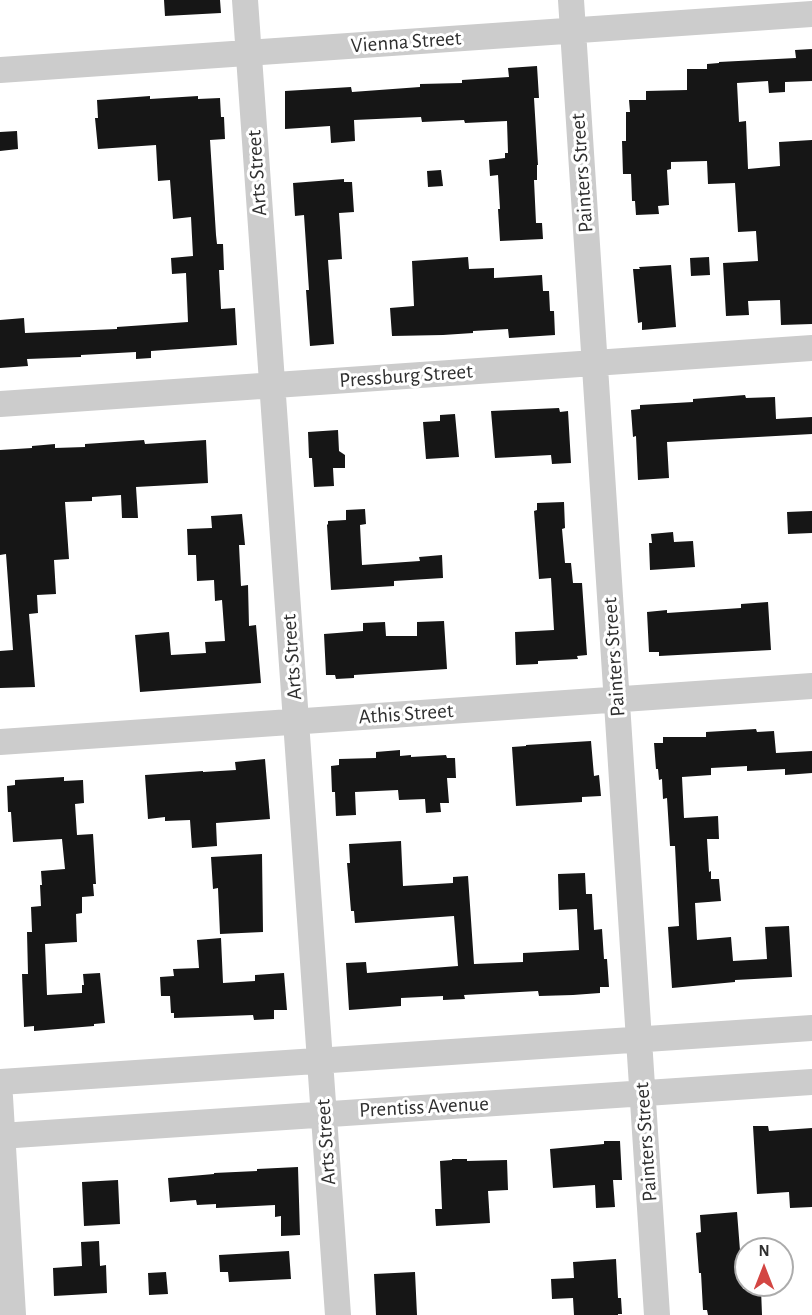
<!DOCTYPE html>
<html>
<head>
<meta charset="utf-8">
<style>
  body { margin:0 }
  #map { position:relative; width:812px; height:1315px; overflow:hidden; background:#fff; font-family:"Alegreya Sans",sans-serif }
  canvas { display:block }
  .north { position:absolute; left:734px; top:1237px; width:60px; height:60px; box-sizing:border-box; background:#fff; border:2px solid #acacac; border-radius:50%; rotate:0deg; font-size:16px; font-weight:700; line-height:24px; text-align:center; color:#2f2f2f }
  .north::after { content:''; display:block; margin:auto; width:21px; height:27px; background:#d34643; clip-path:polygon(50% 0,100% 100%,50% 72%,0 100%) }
</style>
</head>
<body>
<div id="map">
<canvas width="812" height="1315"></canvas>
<div class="north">N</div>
</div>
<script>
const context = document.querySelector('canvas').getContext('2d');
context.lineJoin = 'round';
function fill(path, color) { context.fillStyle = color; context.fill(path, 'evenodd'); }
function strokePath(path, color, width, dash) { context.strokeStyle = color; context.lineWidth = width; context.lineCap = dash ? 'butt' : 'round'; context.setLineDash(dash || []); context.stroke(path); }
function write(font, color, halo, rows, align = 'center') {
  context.font = font + ' "Alegreya Sans",sans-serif'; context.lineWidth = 6; context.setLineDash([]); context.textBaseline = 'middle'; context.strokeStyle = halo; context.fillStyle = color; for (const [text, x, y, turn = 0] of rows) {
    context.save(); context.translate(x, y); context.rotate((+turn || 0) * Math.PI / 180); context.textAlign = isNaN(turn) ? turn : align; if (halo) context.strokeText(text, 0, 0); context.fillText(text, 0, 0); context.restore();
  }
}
fill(new Path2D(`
  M 164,0 L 220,0 L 221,13 L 165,16 Z
  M 812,49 L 812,81 L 785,82 L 785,92 L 769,93 L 768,81 L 737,83 L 739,122 L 746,121 L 748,169 L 780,166 L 779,142 L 812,140 L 812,324 L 781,325 L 780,300 L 748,301 L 749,315 L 726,316 L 723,263 L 758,261 L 756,231 L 738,232 L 735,183 L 708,184 L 707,161 L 671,162 L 671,169 L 667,170 L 669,205 L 658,206 L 659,214 L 636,215 L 635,201 L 632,201 L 631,174 L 623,174 L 622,141 L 626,141 L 626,112 L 630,112 L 629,100 L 646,100 L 646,91 L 687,90 L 687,69 L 707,69 L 707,64 L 719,63 L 719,62 L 796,58 L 795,50 Z
  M 537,66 L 539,98 L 534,98 L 538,165 L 537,165 L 537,180 L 534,180 L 536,223 L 542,223 L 543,239 L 500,241 L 498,209 L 500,209 L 498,175 L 490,176 L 489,160 L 505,158 L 505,153 L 508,153 L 507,121 L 465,123 L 464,120 L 422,122 L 421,117 L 354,120 L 355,141 L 331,143 L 330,126 L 285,129 L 285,91 L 351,87 L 352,92 L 420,87 L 420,84 L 462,83 L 462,80 L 509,77 L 508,68 Z
  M 150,96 L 150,99 L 198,96 L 198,99 L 220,98 L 221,117 L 224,117 L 225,139 L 210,140 L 216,235 L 217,244 L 223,244 L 224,270 L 219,270 L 221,309 L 235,308 L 237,345 L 151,351 L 151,358 L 136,359 L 136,352 L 81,355 L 81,357 L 27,359 L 28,366 L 0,368 L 0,320 L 24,318 L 25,333 L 117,329 L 117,327 L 188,322 L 186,273 L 172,274 L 171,258 L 193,256 L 191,217 L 173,219 L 170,180 L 158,181 L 156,145 L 98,149 L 95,118 L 98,118 L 97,100 Z
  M 17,131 L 18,149 L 0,151 L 0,132 Z
  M 441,170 L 443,186 L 428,187 L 427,171 Z
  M 344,179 L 344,182 L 352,182 L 354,212 L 339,213 L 342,259 L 328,260 L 334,344 L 310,346 L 306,290 L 309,290 L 304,215 L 295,216 L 293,183 Z
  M 468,257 L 469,269 L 494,268 L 494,278 L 542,275 L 543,291 L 549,291 L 550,311 L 554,311 L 555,335 L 509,338 L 508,329 L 473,331 L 473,333 L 443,335 L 392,336 L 390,308 L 414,306 L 412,261 Z
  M 709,257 L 710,275 L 691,276 L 690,258 Z
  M 671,265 L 676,327 L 642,330 L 642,322 L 638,323 L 633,269 L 640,269 L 639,267 Z
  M 745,395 L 746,398 L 775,397 L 776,419 L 812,417 L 812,434 L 667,442 L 669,478 L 638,480 L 636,436 L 633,437 L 631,410 L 640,409 L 640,405 L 693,402 L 693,399 Z
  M 559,408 L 560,412 L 568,411 L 571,463 L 552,464 L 551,455 L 495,458 L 491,411 Z
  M 455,414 L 459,457 L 426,459 L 423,422 L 440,421 L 440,415 Z
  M 338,430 L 339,451 L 345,455 L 345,468 L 333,468 L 334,486 L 314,487 L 312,458 L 309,458 L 308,432 Z
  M 144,440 L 145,444 L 206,440 L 208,483 L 136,487 L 138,518 L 122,518 L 121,495 L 92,497 L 92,501 L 65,502 L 69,559 L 54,560 L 56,594 L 37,595 L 38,613 L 29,614 L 35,687 L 0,688 L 0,651 L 13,650 L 6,554 L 0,555 L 0,450 L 32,448 L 32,446 L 55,444 L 55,448 L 85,447 L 85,444 Z
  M 564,502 L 565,528 L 562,529 L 565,563 L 571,563 L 573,583 L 582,583 L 587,655 L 577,656 L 578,659 L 538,661 L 538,664 L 516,665 L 515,632 L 554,630 L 551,578 L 539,579 L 534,511 L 537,510 L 537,503 Z
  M 365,509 L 366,524 L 360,525 L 362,565 L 420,561 L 419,557 L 442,555 L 443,578 L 394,581 L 394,586 L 331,590 L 327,525 L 328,524 L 328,521 L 346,520 L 346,510 Z
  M 812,511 L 812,533 L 788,534 L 787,512 Z
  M 242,514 L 245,545 L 239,545 L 241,586 L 248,585 L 249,626 L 256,625 L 261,683 L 140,692 L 135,635 L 169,632 L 171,655 L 206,653 L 205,642 L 225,641 L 222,600 L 215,601 L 214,580 L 197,581 L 196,555 L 188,555 L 187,529 L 212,528 L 211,516 Z
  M 673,532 L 674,542 L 693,541 L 695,567 L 650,570 L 649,543 L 652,543 L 651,534 Z
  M 768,602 L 771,650 L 659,656 L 659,652 L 649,652 L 647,612 L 667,610 L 667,613 L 741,608 L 741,604 Z
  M 444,621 L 447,669 L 354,675 L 354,678 L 336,679 L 335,675 L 326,675 L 324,634 L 363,631 L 363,623 L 385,622 L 386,636 L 417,636 L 417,622 Z
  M 756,729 L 757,732 L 774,731 L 776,753 L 812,751 L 812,773 L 785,775 L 785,769 L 747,771 L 747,766 L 711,768 L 711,775 L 682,777 L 684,818 L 718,816 L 719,839 L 707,839 L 709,872 L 711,871 L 711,879 L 719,879 L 721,901 L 695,903 L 697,940 L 731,937 L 733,961 L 767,959 L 765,927 L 789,926 L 792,977 L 735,980 L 735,982 L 672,988 L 668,927 L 679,926 L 675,846 L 670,846 L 667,798 L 663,799 L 662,779 L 659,780 L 658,769 L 656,769 L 654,743 L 663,743 L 663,737 L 706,737 L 706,732 Z
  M 591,741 L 594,776 L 599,775 L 601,796 L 582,797 L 582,802 L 516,806 L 512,747 L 526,746 L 526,745 Z
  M 400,750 L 400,756 L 411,755 L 411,757 L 446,755 L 447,758 L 455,758 L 456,778 L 447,778 L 449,803 L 440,803 L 441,812 L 426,813 L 425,799 L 399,800 L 398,790 L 355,792 L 356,815 L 336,816 L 335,792 L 332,792 L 331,766 L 339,765 L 339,759 L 376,758 L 376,752 Z
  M 265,759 L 270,819 L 216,823 L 217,846 L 192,848 L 190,820 L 165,821 L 165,817 L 148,819 L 145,775 L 203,771 L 203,772 L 236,770 L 235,762 Z
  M 64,777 L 64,781 L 83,780 L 84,803 L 75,804 L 77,835 L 93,834 L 96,884 L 93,884 L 94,896 L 82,897 L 82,913 L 76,914 L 77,942 L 45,944 L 47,995 L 82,993 L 82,985 L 84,985 L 83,974 L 100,973 L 105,1023 L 94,1024 L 94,1026 L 34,1031 L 34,1026 L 24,1027 L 22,974 L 28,974 L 27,932 L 32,932 L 31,907 L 41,906 L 40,885 L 42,885 L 41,871 L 65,869 L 62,839 L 13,842 L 11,812 L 8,812 L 7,786 L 15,785 L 15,780 Z
  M 401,841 L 403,886 L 453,883 L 453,877 L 468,876 L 474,964 L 523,962 L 523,953 L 579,950 L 577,909 L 559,910 L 558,874 L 585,873 L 586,894 L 592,894 L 594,930 L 602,929 L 604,959 L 607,959 L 609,987 L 600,987 L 600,993 L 573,995 L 539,996 L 538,991 L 464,995 L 465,999 L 443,1000 L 443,996 L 401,998 L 401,1006 L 349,1010 L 346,963 L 366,962 L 367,973 L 458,966 L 454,916 L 355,923 L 354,911 L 351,911 L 347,863 L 350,863 L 349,844 Z
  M 262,854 L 263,932 L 220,934 L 218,888 L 213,889 L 211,857 Z
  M 221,938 L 223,983 L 255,981 L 255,975 L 284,973 L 287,1010 L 274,1010 L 274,1019 L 254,1020 L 253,1015 L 174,1018 L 174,1013 L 171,1013 L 170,996 L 161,996 L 160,977 L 174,976 L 173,969 L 199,968 L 197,940 Z
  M 753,1126 L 768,1126 L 769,1131 L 812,1128 L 812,1207 L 790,1208 L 789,1192 L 757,1194 Z
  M 604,1141 L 620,1141 L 622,1180 L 613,1180 L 615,1207 L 596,1208 L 595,1185 L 553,1188 L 550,1149 L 604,1144 Z
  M 452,1159 L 467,1159 L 467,1161 L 507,1160 L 508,1190 L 488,1191 L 490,1223 L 436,1226 L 435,1209 L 442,1209 L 440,1161 L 452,1160 Z
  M 298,1167 L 300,1235 L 281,1236 L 281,1216 L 275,1217 L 275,1205 L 216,1208 L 216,1204 L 197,1205 L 196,1200 L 170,1202 L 168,1178 L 214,1174 L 214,1173 L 257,1171 L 257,1169 Z
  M 118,1180 L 120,1224 L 84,1226 L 82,1182 Z
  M 737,1212 L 743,1289 L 761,1289 L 762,1315 L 708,1315 L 707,1310 L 703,1310 L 701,1273 L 699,1273 L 696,1233 L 701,1232 L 700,1215 Z
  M 99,1241 L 100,1266 L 106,1265 L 107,1293 L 54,1296 L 53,1268 L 82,1266 L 81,1242 Z
  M 289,1251 L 291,1279 L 229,1282 L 228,1272 L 220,1272 L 219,1255 Z
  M 616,1259 L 618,1298 L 621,1298 L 622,1314 L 618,1314 L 618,1315 L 574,1315 L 573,1298 L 552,1299 L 551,1279 L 574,1278 L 573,1262 Z
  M 166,1272 L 168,1294 L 149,1295 L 148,1273 Z
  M 415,1272 L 417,1315 L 376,1315 L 374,1274 Z`), '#161616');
strokePath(new Path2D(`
  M 245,0 L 338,1315
  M 571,0 L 657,1315
  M 0,70 L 812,14
  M 0,404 L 812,348
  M 0,742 L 812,686
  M 0,1082 L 812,1028
  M 0,1097 L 13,1315
  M 0,1136 L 812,1082`), '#ccc', 26);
write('21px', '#2f2f2f', '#fff', [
  ["Vienna Street",406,42,-4],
  ["Arts Street",257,173,-94],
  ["Painters Street",582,173,-94],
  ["Pressburg Street",406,376,-4],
  ["Arts Street",292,657,-94],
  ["Painters Street",614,657,-94],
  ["Athis Street",406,714,-4],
  ["Prentiss Avenue",424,1107,-3],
  ["Arts Street",326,1142,-94],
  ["Painters Street",646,1142,-94]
]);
</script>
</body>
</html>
